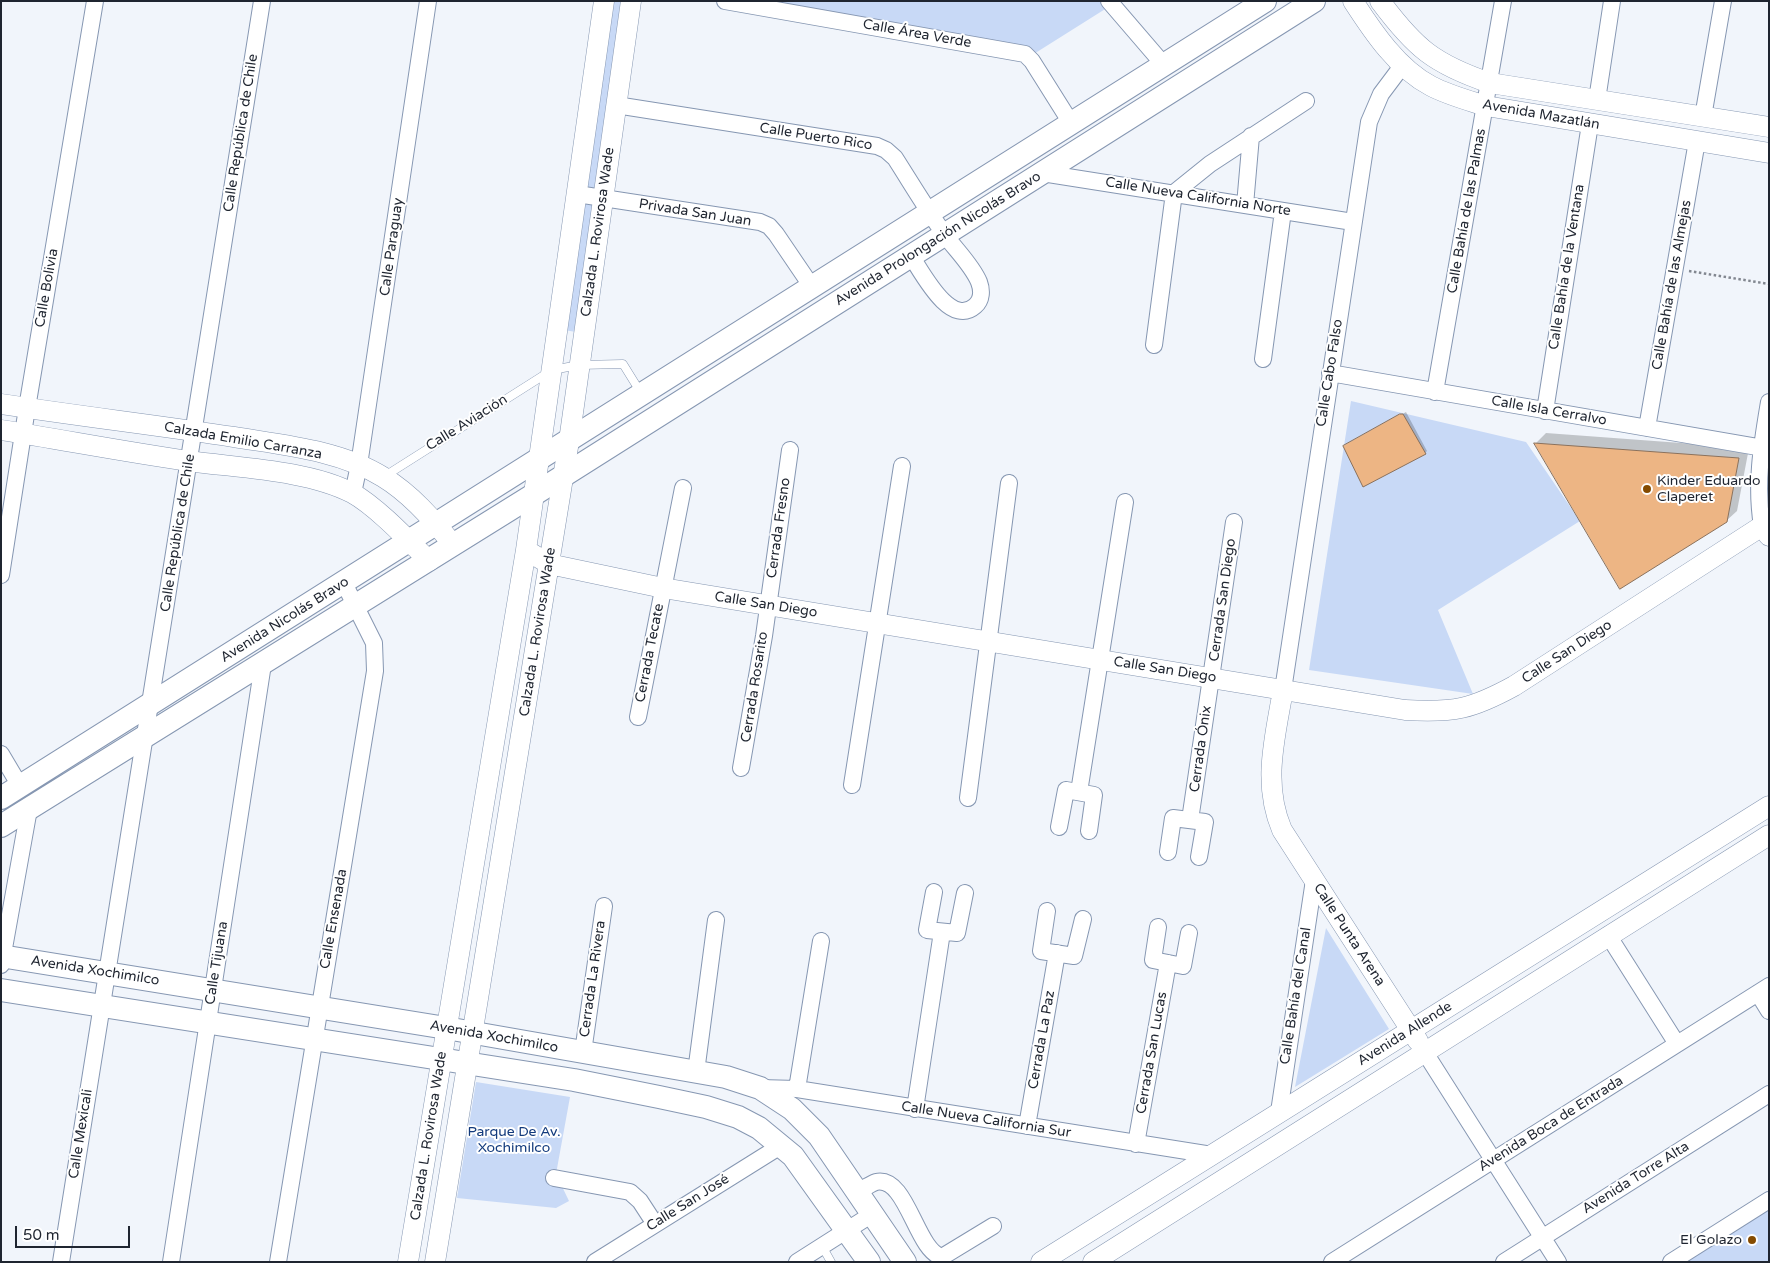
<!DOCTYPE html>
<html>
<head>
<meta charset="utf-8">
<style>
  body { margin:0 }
  #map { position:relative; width:1770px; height:1263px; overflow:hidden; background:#f1f5fb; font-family:"Varela Round",sans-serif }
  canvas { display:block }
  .frame { position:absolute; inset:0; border:2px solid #1f2530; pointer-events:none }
  .scale { position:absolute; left:15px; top:1226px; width:115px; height:22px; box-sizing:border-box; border:2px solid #1f2530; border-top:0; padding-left:6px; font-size:15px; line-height:18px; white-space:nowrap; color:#1f2530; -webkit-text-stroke:4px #fff; paint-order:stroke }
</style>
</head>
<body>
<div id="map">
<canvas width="1770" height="1263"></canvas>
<div class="frame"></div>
<div class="scale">50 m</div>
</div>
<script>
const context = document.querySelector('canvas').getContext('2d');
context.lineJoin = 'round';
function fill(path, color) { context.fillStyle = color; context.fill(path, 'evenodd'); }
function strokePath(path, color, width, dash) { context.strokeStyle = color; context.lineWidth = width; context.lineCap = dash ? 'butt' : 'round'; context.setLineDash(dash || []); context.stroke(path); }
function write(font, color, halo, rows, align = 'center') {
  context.font = font + ' "Varela Round",sans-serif'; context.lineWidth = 4; context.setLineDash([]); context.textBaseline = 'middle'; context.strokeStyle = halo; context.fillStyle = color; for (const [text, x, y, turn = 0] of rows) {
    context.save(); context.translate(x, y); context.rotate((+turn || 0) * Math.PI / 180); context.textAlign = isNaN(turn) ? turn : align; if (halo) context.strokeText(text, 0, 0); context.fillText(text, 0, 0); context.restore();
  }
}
fill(new Path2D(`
  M 605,1 L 630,1 L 601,198 L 578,194 Z
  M 727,1 L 1107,1 L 1110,6 L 1029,57 Z
  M 577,195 L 601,199 L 582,333 L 558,329 Z
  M 1351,401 L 1526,442 L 1580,521 L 1438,610 L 1473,694 L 1309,670 Z
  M 1326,928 L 1389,1029 L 1295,1087 Z
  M 476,1082 L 570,1097 L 556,1174 L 569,1201 L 556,1208 L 457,1198 Z
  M 1769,1206 L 1769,1262 L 1682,1262 Z`), '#c8d9f6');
fill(new Path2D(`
  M 1406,412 L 1427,451 L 1425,453 L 1347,444 Z
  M 1546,433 L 1749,448 L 1737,511 L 1726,521 L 1621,587 L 1536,443 Z`), '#0003');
const building = new Path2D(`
  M 1400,414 L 1403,414 L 1426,454 L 1363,487 L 1343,446 Z
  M 1534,443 L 1739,458 L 1727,522 L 1620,589 Z`);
fill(building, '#edb584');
strokePath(building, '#8a715c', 1);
const service = new Path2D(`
  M 385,476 L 552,370 L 579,365 L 623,364 L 641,393
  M 822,1246 L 831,1262`);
const minor = new Path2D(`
  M 725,1 L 1025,54 L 1032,61 L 1071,123
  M 1109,1 L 1164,65
  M 1597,100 L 1612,1
  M 616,105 L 877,146 L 886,150 L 895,158 C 911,183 927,210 945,235 C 955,249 972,265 979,282 C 982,290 982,300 975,306 C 950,328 922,272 911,256
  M 1703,117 L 1723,1
  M 1042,173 L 1353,222
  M 577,194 L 760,222 L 769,226 L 776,234 L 812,287
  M 1245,205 L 1251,136
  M 1154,345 L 1174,193 L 1210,164 L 1306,101
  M 1263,359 L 1283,211
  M 1330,373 L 1769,449
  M 1435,392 L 1503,1
  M 1545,411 L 1590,124
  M 1647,428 L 1697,141
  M 353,493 L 359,465 L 428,1
  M 1762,526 C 1755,483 1762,444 1769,402
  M 1,575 L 27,408 L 95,1
  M 1283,690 L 1369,122 L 1381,94 L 1402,66
  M 638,717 L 683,488
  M 1,754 L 20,786
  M 741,768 L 764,636 L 790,450
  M 852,785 L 902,466
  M 1079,792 L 1125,502
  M 968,798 L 1009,483
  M 1190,820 L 1234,522
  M 1059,827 L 1066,790 L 1094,795 L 1089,831
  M 1168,852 L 1173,818 L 1205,822 L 1199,857
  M 934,892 L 927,930 L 957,933 L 965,893
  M 1047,911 L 1041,951 L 1074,956 L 1083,919
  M 1158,927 L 1153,960 L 1183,966 L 1189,933
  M 1608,935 L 1677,1044
  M 1,965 L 29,809
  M 1758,993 L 1769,1011
  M 1424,1051 L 1558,1262
  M 583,1052 L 604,906
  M 696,1072 L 716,920
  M 760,1088 L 797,1089 L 1212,1155
  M 797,1089 L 821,941
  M 915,1109 L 942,932
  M 1279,1112 L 1314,880
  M 1027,1126 L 1057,953
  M 1136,1144 L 1168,963
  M 554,1178 L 630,1192 L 640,1201 L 655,1224
  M 858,1191 C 864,1189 870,1184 876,1182 C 907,1175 916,1251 942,1257 L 993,1226
  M 61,1262 L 262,1
  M 171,1262 L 263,664
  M 278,1262 L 375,671 L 374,643 L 344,583
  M 595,1262 L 782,1145
  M 797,1262 L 874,1213
  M 1332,1262 L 1769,986
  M 1504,1262 L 1769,1094
  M 1671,1262 L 1769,1200`);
const tertiary = new Path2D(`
  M 1353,1 C 1373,32 1398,69 1431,86 C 1448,95 1467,100 1486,106 L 1769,153
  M 1380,1 C 1415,48 1434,64 1490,83 L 1769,127
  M 1,404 C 78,416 156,425 234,437 C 282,445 340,450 383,477 C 411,494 433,519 453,545
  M 1,430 C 64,440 126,452 189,461 C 238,468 308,470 352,493 C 376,506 409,541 429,561
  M 526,550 L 549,564 L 663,588 L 1405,710 C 1454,713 1472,709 1514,686 L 1762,526 L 1769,536
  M 1283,690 C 1275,738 1262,783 1282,830 L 1418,1041
  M 408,1262 L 526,550 L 604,1
  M 435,1262 L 569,441 L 631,1
  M 1041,1262 L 1769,806
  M 1093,1262 L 1769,835`);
const secondary = new Path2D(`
  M 1,798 L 1265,1
  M 1,826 L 533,495 L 1314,1
  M 1,956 L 446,1028 L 726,1077 L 760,1088 L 792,1109 L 819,1136 L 905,1262
  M 1,990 L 574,1080 L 659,1097 L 706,1107 L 738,1117 L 759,1128 L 793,1156 L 869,1262`);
strokePath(service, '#8697b2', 9);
strokePath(minor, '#8697b2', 18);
strokePath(tertiary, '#8697b2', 21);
strokePath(secondary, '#8697b2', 24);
strokePath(new Path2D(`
  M 1689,271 L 1769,284`), '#828790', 2.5, [2.5, 2.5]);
strokePath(service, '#fff', 8);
strokePath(minor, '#fff', 16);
strokePath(tertiary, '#fff', 20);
strokePath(secondary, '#fff', 22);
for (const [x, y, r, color] of [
  [1647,489,5,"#854b00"],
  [1752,1240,5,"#854b00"]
]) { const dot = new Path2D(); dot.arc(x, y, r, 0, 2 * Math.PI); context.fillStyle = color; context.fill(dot); strokePath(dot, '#fff', 2); }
write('14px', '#1f2530', '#fff', [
  ["Calle Área Verde",917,34,10],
  ["Avenida Mazatlán",1541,115,10],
  ["Calle República de Chile",241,133,-81],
  ["Calle Puerto Rico",816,137,9],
  ["Calle Nueva California Norte",1198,197,9],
  ["Calle Bahía de las Palmas",1467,211,-80],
  ["Privada San Juan",695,213,9],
  ["Calzada L. Rovirosa Wade",598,232,-82],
  ["Avenida Prolongación Nicolás Bravo",938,239,-32],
  ["Calle Paraguay",392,247,-82],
  ["Calle Bahía de la Ventana",1567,267,-81],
  ["Calle Bahía de las Almejas",1672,285,-80],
  ["Calle Bolivia",47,288,-80],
  ["Calle Cabo Falso",1330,373,-81],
  ["Calle Isla Cerralvo",1549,411,10],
  ["Calle Aviación",467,423,-32],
  ["Calzada Emilio Carranza",243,441,10],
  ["Cerrada Fresno",779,528,-82],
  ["Calle República de Chile",178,533,-81],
  ["Cerrada San Diego",1223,600,-82],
  ["Calle San Diego",766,605,9],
  ["Avenida Nicolás Bravo",285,620,-32],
  ["Calzada L. Rovirosa Wade",538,632,-81],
  ["Calle San Diego",1567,652,-33],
  ["Cerrada Tecate",650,653,-79],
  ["Calle San Diego",1165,670,9],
  ["Cerrada Rosarito",755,687,-81],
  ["Cerrada Ónix",1201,749,-82],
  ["Calle Ensenada",334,919,-80],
  ["Calle Punta Arena",1349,935,57],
  ["Calle Tijuana",217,963,-81],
  ["Avenida Xochimilco",95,971,9],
  ["Cerrada La Rivera",593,979,-82],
  ["Calle Bahía del Canal",1296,996,-81],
  ["Avenida Allende",1405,1034,-32],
  ["Avenida Xochimilco",494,1037,10],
  ["Cerrada La Paz",1042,1040,-80],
  ["Cerrada San Lucas",1152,1053,-80],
  ["Calle Nueva California Sur",986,1120,9],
  ["Avenida Boca de Entrada",1551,1124,-32],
  ["Calle Mexicali",81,1134,-81],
  ["Calzada L. Rovirosa Wade",429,1136,-81],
  ["Avenida Torre Alta",1636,1178,-32],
  ["Calle San José",688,1203,-32]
]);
write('14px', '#1f2530', '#fff', [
  ["Kinder Eduardo",1657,481],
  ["Claperet",1657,497],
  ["El Golazo",1742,1240,"right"]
], 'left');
write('14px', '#123a7c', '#fff', [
  ["Parque De Av.",514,1132],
  ["Xochimilco",514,1148]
]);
</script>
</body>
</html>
